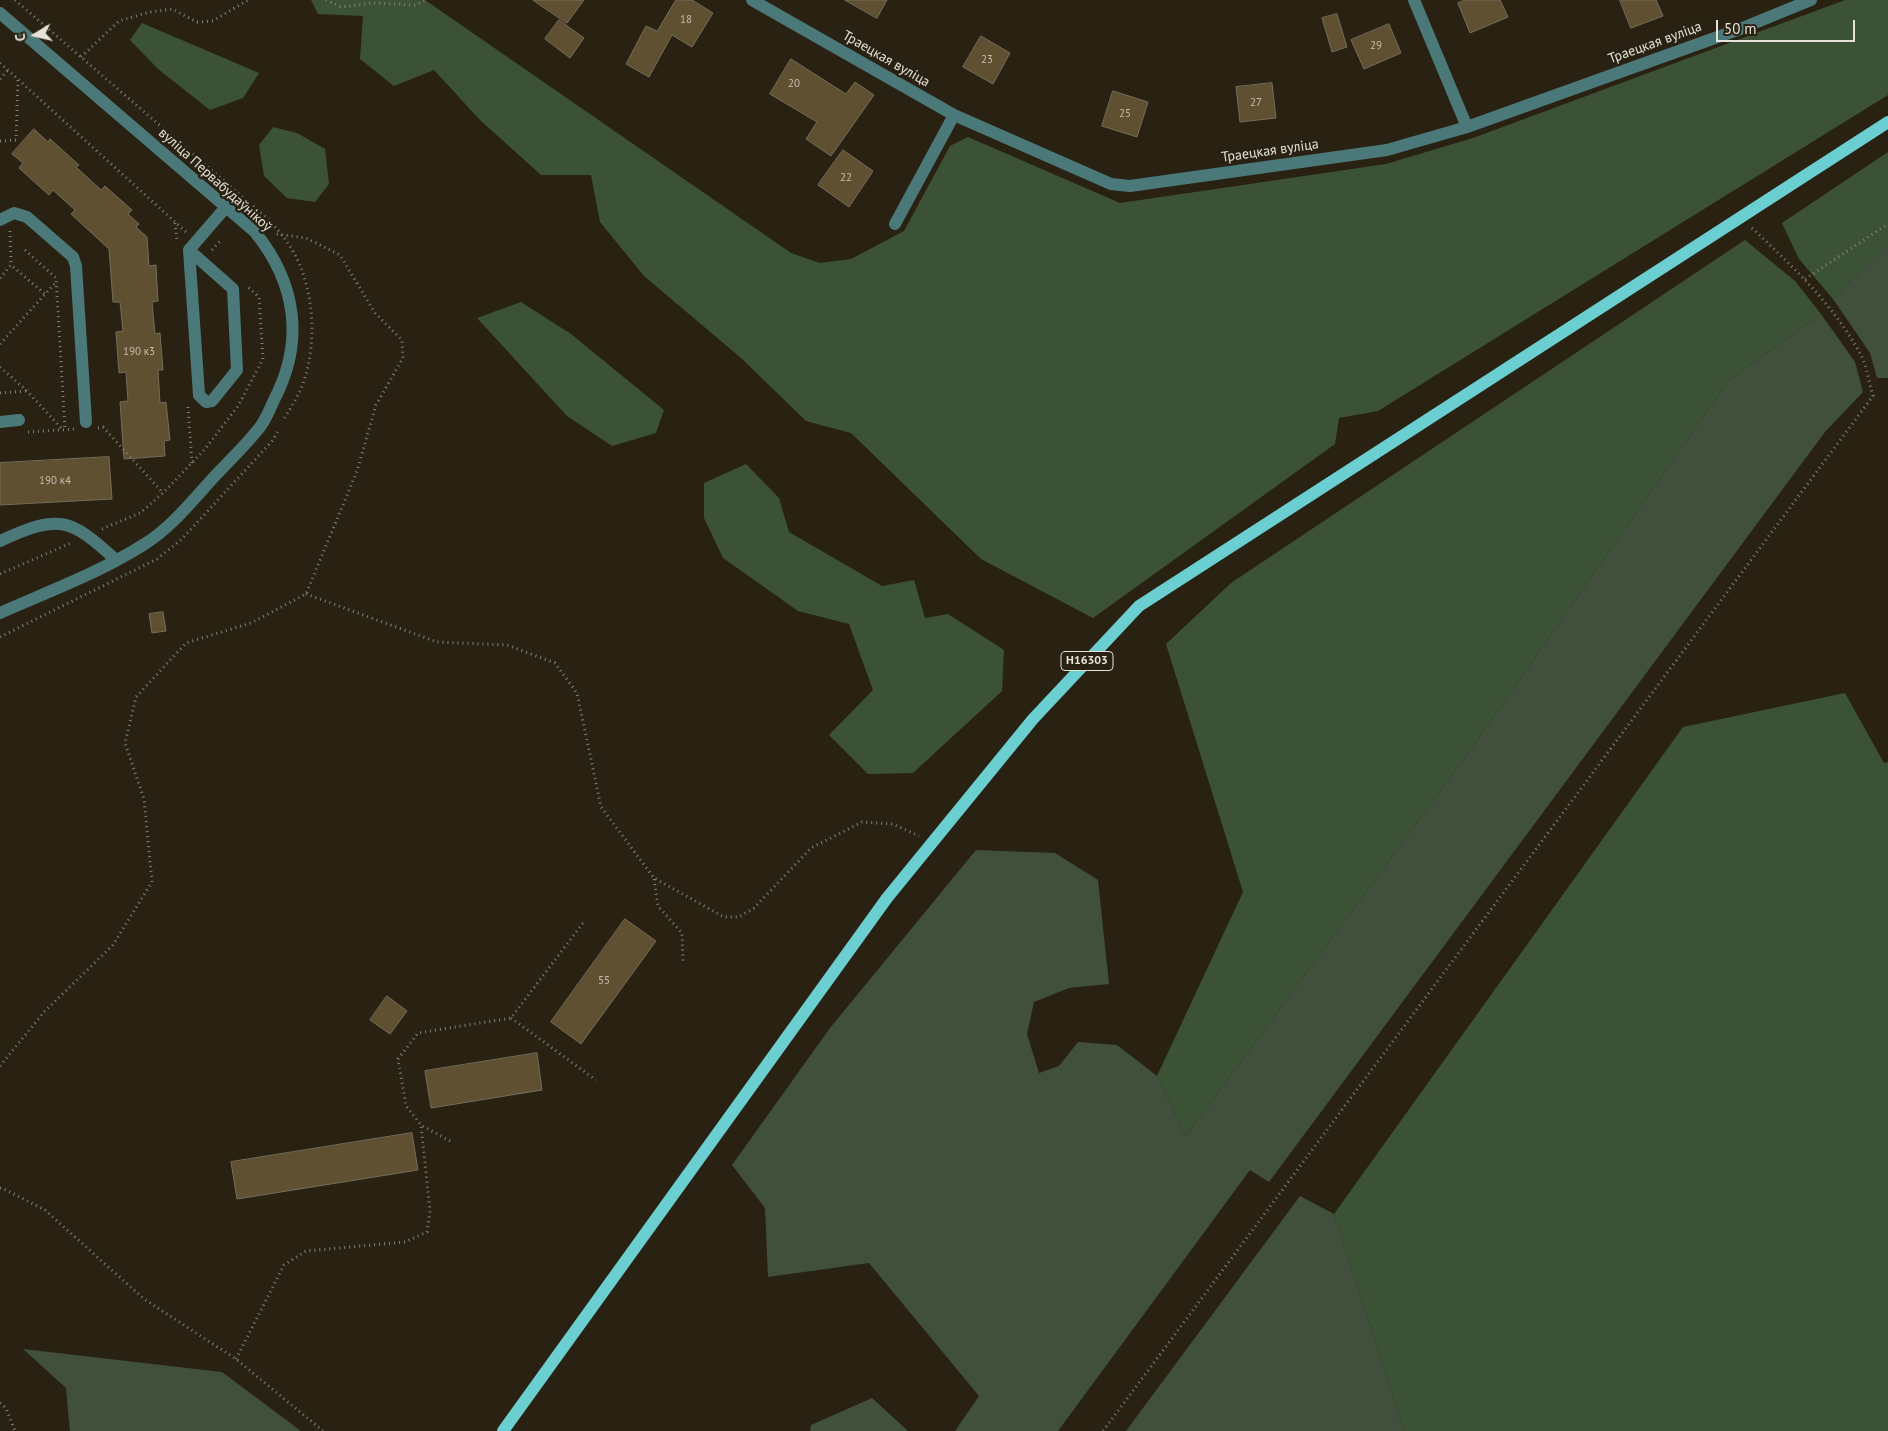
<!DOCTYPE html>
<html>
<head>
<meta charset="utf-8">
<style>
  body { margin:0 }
  #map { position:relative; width:1888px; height:1431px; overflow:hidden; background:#292213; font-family:"PT Sans",sans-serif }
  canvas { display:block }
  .north { position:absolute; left:10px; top:10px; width:50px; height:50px; -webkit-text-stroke:4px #292213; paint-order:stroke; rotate:261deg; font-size:14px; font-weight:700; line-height:20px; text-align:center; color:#e7e2d8 }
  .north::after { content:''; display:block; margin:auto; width:18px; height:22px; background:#e7e2d8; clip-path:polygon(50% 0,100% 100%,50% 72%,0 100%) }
  .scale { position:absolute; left:1716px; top:20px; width:139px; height:22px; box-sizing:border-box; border:2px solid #e7e2d8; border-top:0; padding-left:6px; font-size:15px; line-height:18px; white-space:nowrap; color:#e7e2d8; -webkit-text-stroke:4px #292213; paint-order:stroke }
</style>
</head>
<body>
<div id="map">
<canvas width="1888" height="1431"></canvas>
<div class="north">С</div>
<div class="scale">50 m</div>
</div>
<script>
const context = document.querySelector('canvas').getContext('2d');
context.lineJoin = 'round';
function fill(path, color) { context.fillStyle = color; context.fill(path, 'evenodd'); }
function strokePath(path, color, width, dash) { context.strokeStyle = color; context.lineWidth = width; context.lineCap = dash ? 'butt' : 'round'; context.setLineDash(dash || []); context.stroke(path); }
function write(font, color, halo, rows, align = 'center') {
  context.font = font + ' "PT Sans",sans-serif'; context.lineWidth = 5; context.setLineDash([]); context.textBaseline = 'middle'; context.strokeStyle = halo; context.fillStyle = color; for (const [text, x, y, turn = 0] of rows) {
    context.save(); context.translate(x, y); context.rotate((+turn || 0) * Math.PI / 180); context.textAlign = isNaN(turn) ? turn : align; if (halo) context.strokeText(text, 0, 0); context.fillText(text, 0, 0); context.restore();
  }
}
fill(new Path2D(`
  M 1888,245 L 1888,378 L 1877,378 L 1870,353 L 1833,299 L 1879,251 Z
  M 1821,314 L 1855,362 L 1863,392 L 1825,432 L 1269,1182 L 1250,1170 L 1058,1431 L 955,1431 L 979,1396 L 869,1263 L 768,1277 L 765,1208 L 732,1165 L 830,1028 L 976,850 L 1055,853 L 1098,880 L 1109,984 L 1069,988 L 1034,1002 L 1027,1034 L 1039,1073 L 1059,1066 L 1078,1042 L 1117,1045 L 1157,1076 L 1186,1136 L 1461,763 L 1729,380 Z
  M 1300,1196 L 1334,1214 L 1404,1431 L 1126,1431 Z
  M 23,1349 L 222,1372 L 301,1431 L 70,1431 L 66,1388 Z
  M 872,1398 L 908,1431 L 810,1431 L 811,1425 Z`), '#40503c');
fill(new Path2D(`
  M 311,0 L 425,0 L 791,253 L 820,263 L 851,259 L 904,231 L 950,146 L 968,137 L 1120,203 L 1386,164 L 1473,138 L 1845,0 L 1888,0 L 1888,95 L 1378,411 L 1339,418 L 1335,444 L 1093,618 L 981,559 L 851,433 L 806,421 L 741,358 L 644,276 L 600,222 L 591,175 L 541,175 L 480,120 L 434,70 L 394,86 L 360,59 L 363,16 L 318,14 Z
  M 142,23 L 259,73 L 243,98 L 210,110 L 158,69 L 130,40 Z
  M 273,127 L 297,133 L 325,149 L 329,184 L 315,202 L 287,198 L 264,176 L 259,145 Z
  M 1888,152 L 1888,245 L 1879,251 L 1833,299 L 1799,259 L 1782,223 Z
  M 1745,240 L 1795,281 L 1821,314 L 1729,380 L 1461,763 L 1186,1136 L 1157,1076 L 1243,892 L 1166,644 L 1231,583 Z
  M 521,302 L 571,334 L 664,410 L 656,433 L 612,446 L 567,416 L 477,318 Z
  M 746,464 L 779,498 L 789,532 L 882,586 L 914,580 L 925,618 L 948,614 L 1004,650 L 1002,691 L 913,773 L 868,774 L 829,735 L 873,690 L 849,624 L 798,611 L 723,558 L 704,518 L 704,483 Z
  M 1845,693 L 1884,763 L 1888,762 L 1888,1431 L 1404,1431 L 1334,1214 L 1683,727 Z`), '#3c5237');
const building = new Path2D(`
  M 533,0 L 584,0 L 567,23 Z
  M 676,0 L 692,0 L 713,13 L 692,47 L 672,35 L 649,77 L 626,64 L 646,26 L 657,31 Z
  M 845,0 L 887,0 L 877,18 Z
  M 1466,0 L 1500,0 L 1508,17 L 1470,33 L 1458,3 Z
  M 1620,0 L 1656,0 L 1663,16 L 1631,28 Z
  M 1337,14 L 1347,47 L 1332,52 L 1322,18 Z
  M 559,20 L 584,38 L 570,58 L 545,39 Z
  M 1389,24 L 1401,53 L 1364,69 L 1351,40 Z
  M 981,36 L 1010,53 L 993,84 L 963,67 Z
  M 791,59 L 846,94 L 855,82 L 874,95 L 831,156 L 806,139 L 817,122 L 770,94 Z
  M 1272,83 L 1276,118 L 1240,122 L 1236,87 Z
  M 1113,91 L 1148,102 L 1137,137 L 1102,126 Z
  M 34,129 L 48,142 L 50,139 L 79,165 L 76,167 L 101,190 L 105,186 L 132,210 L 128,214 L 139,224 L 136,227 L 147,237 L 149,266 L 156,265 L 158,301 L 152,302 L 155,334 L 160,333 L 163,370 L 158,370 L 160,403 L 166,402 L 170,440 L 164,441 L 165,456 L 124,459 L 120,402 L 128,401 L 126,372 L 119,373 L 116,332 L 123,331 L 120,302 L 113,302 L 109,249 L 71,214 L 75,210 L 53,190 L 49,195 L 19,168 L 23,163 L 12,154 Z
  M 843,150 L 873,171 L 849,207 L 818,185 Z
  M 109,457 L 112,499 L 0,505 L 0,463 Z
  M 163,612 L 166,631 L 152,633 L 149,614 Z
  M 625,919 L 656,941 L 581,1044 L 551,1022 Z
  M 387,996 L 407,1011 L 390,1034 L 370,1020 Z
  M 537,1053 L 542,1090 L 431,1108 L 425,1071 Z
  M 412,1133 L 418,1170 L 237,1199 L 231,1162 Z`);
fill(building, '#5f5031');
strokePath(building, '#766d5c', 1);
strokePath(new Path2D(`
  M 15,0 L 268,219 C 274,226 282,234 287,242 C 315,281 319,345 301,389 C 296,399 290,409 284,419
  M 326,0 L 341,7 L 373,3 L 415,5 L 426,0
  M 81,57 L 119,21 L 150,12 L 172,9 L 197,22 L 213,21 L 248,0
  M 0,63 L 186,232
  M 0,79 L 8,70
  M 0,141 L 16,140 L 18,79
  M 175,223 L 177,241
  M 10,231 L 11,265
  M 25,250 L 56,278 L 65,430
  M 212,250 L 221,240
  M 0,278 L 11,265 L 45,294
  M 1805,279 L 1888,224
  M 0,344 L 56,282
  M 0,367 L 27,391 L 62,429
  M 0,393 L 26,391
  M 188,407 L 192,463
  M 98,428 L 103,427 L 163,493
  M 28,432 L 74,429
  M 102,529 L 140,513 L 163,493 L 205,449 L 238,406 L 263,359 L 259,297 L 247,286
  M 0,574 L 71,543
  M 306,594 L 437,642 L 507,645 L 555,663 L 577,693 L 601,807 L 654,878 L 724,917 L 739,917 L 754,908 L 811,848 L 862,822 L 893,824 L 919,836
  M 0,637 L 157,559 L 182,539 L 273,440 L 278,431
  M 654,879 L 658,906 L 682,933 L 683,961
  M 511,1018 L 596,1080
  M 0,1066 L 44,1012 L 113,945 L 152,882 L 144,799 L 125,743 L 136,697 L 186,643 L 251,623 L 306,594 L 357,471 L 376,405 L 403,358 L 402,340 L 375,313 L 340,255 L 306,238 L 276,234
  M 450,1141 L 421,1125 L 406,1106 L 398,1059 L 418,1033 L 511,1018 L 583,923
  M 0,1188 L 4,1189 L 45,1210 L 144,1299 L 236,1359 L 323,1431
  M 236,1359 L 284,1265 L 306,1251 L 405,1242 L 427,1232 L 430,1211 L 421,1125
  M 0,1403 L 6,1408 L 15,1431
  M 1103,1431 L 1873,396 C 1869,383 1867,367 1861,355 C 1834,305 1792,266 1751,227`), '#868074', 3, [1, 4]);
strokePath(new Path2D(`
  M 752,0 L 954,115 L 1111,184 L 1130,186 L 1387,150 L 1467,127 L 1740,29 L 1811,0
  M 1414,0 L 1467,127
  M 0,13 L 255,232 C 296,283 305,341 274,400 C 270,409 266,419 260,427 C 246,445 229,461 214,477 C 192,501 171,528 143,545 C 99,573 47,592 0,613
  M 0,220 L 14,213 L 27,217 L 73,257 L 76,266 L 86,422
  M 895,224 L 954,115
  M 189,250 L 233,289 L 237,370 L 212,401 L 206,402 L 199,395 L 189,250 L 226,207
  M 0,422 L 19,420
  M 0,541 C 59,514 69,517 116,560`), '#4b7879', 12);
strokePath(new Path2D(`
  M 503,1431 L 887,898 L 1033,719 L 1139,606 L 1888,122`), '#6bcfd2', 12);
write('11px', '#c5beae', null, [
  ["18",686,20],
  ["29",1376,46],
  ["23",987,60],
  ["20",794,84],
  ["27",1256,103],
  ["25",1125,114],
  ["22",846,178],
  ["190 к3",139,352],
  ["190 к4",55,481],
  ["55",604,981]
]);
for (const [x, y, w] of [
  [1087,661,52]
]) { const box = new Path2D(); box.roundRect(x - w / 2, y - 9.5, w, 19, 4); context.fillStyle = '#292213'; context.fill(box); strokePath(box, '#e7e2d8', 1); }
write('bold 12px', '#e7e2d8', null, [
  ["Н16303",1087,661]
]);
write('14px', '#e7e2d8', '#292213', [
  ["Траецкая вуліца",1655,43,-20],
  ["Траецкая вуліца",886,59,30],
  ["Траецкая вуліца",1270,151,-8],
  ["вуліца Первабудаўнікоў",215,180,42]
]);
</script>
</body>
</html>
